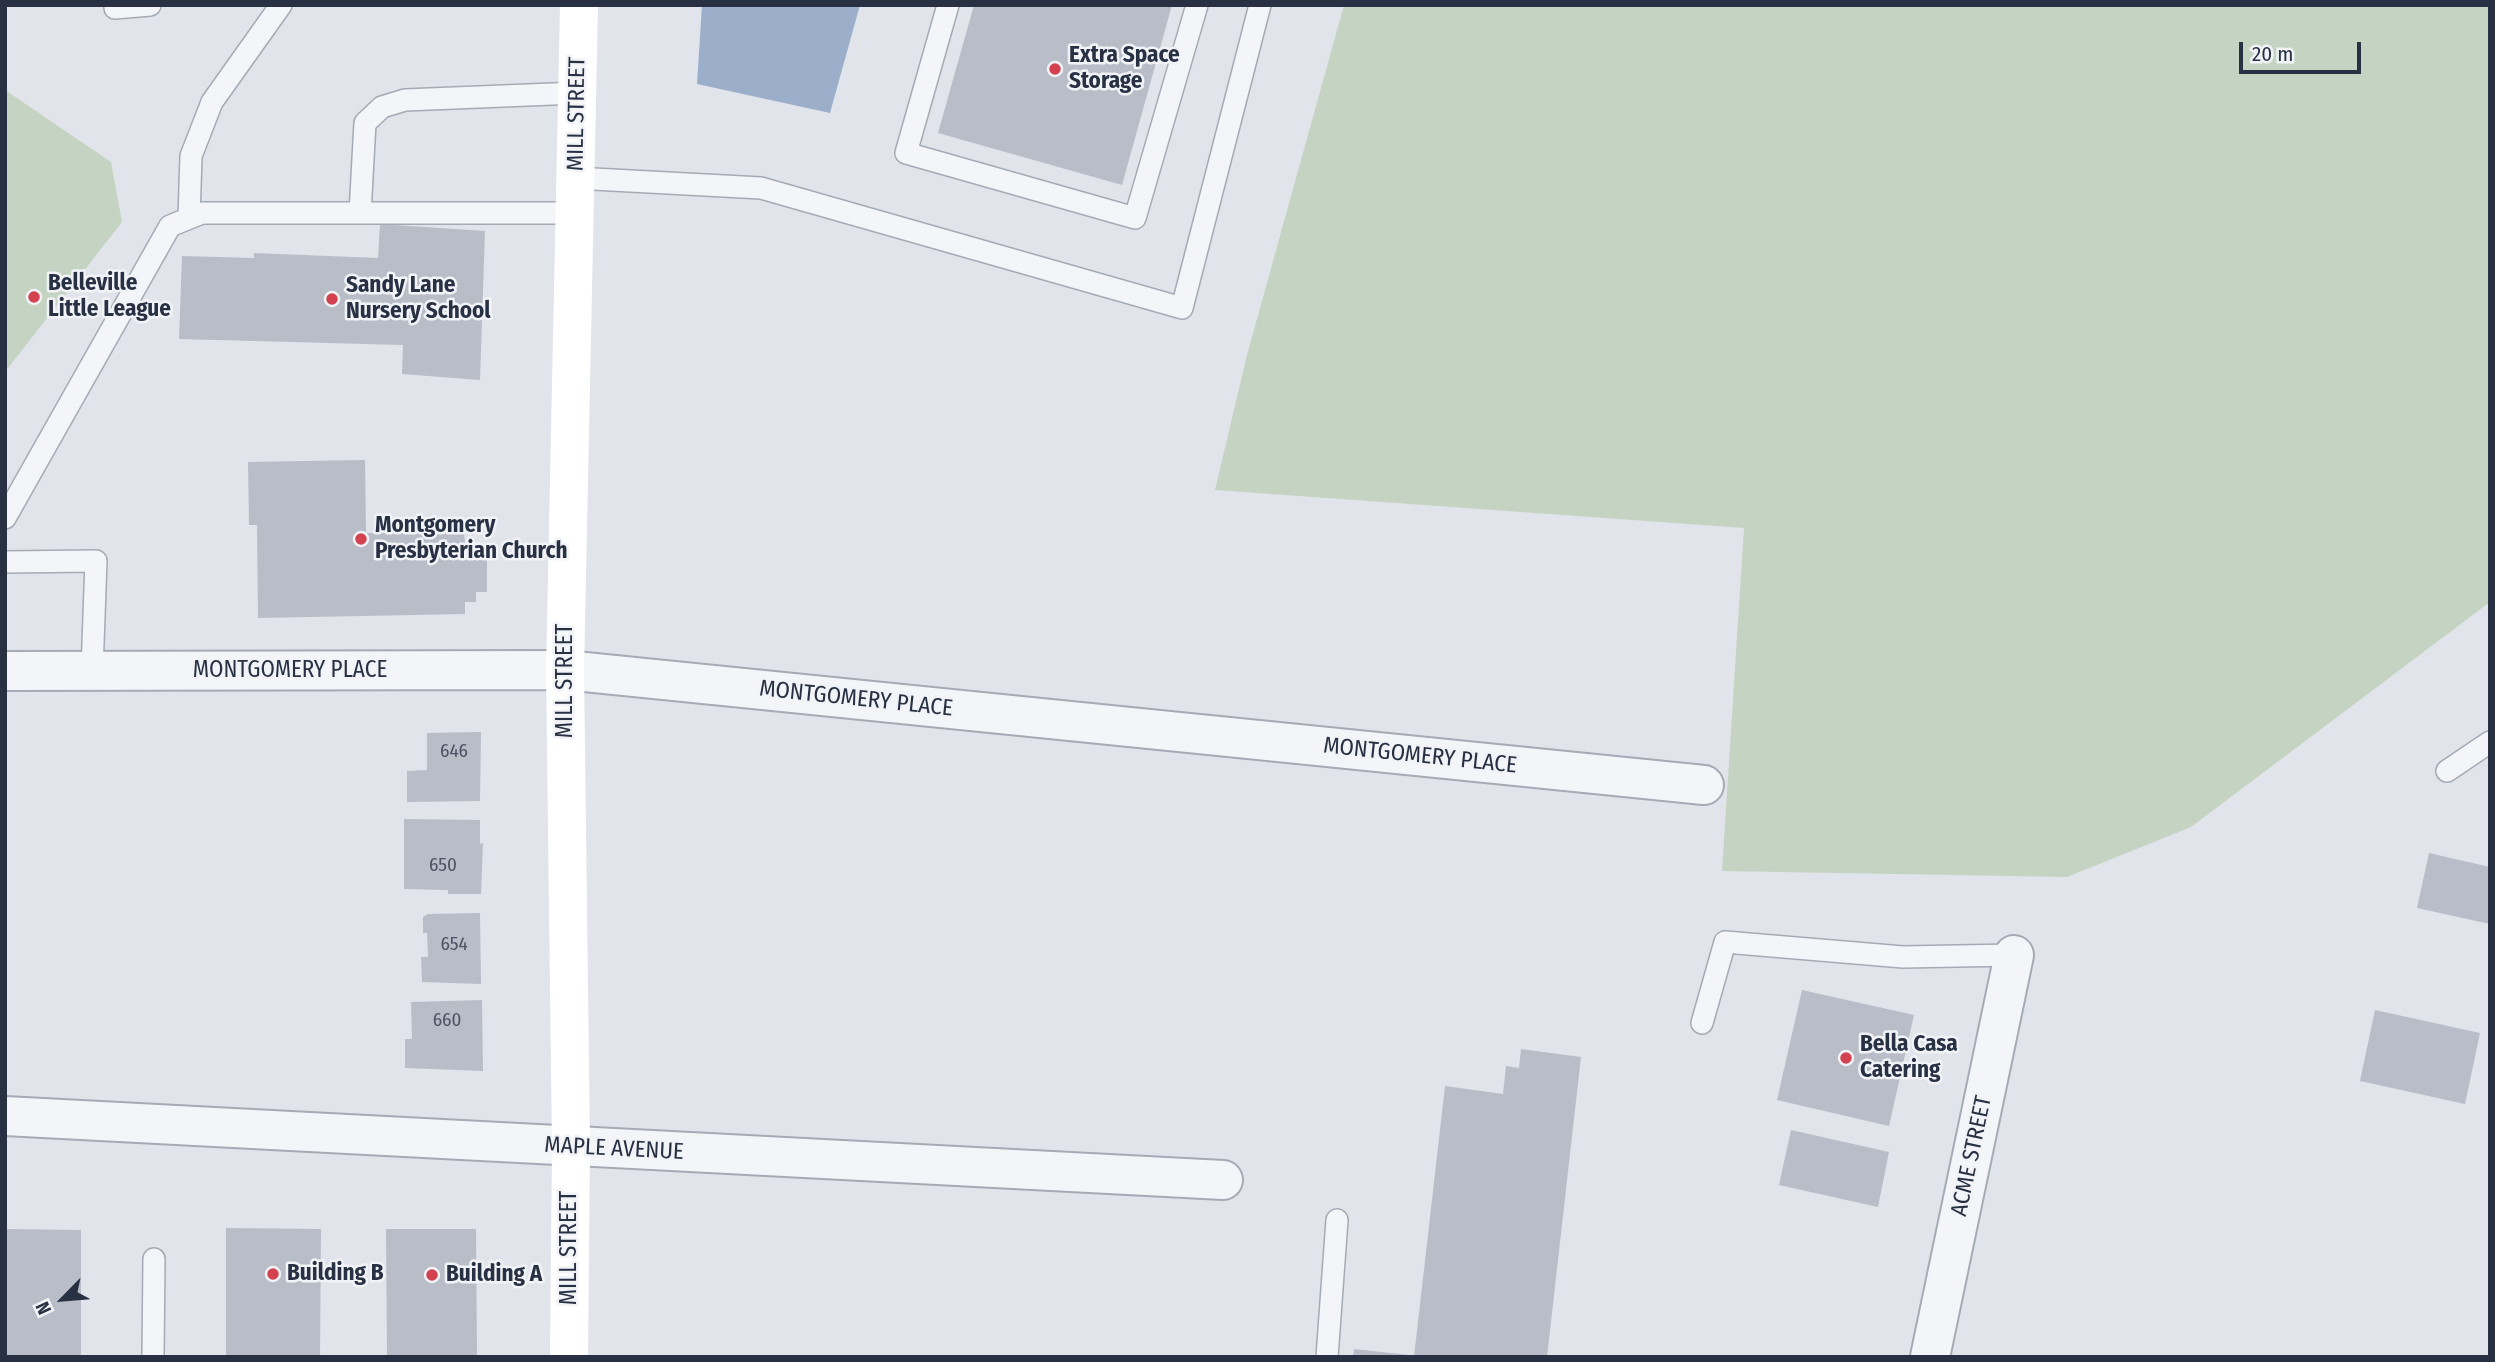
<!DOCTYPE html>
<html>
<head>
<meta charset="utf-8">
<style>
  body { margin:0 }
  #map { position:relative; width:2495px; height:1362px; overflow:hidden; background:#e1e4ea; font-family:"Fira Sans Condensed",sans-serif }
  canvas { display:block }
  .frame { position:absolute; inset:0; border:7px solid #283043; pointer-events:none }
  .north { position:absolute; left:28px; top:1264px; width:70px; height:70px; -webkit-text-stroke:5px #f1f3f7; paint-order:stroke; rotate:245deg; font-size:19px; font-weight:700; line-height:28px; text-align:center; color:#283043 }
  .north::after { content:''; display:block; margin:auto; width:24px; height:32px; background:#283043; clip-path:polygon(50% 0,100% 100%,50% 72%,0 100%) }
  .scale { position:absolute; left:2239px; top:42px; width:122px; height:32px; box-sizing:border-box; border:4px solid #283043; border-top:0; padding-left:9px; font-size:21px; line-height:24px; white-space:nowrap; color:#283043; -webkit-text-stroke:5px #f1f3f7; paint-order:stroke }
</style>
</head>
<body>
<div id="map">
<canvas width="2495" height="1362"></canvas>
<div class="frame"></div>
<div class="north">N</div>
<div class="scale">20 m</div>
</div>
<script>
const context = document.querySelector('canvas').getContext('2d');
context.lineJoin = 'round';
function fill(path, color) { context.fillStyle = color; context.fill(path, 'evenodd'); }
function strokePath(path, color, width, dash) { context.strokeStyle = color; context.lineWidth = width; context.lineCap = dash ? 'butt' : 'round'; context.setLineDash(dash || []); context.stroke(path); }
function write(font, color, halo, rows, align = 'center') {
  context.font = font + ' "Fira Sans Condensed",sans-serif'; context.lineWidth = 5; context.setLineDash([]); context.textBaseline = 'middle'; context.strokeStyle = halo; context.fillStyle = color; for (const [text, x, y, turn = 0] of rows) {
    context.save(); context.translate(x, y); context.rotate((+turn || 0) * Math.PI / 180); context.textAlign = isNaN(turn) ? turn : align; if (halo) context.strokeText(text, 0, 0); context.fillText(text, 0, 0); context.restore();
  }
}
fill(new Path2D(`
  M 1344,5 L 2490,5 L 2490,602 L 2191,827 L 2067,877 L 1722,871 L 1744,528 L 1215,490 L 1247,355 Z
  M 5,90 L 111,162 L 122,222 L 5,372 Z`), '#c5d4c2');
fill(new Path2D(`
  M 702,5 L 860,5 L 830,113 L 697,84 Z`), '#9bafcb');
fill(new Path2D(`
  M 974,5 L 1172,5 L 1122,185 L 938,133 Z
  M 380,224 L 485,231 L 480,380 L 402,374 L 403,345 L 179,339 L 182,256 L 254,258 L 254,253 L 378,258 Z
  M 365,460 L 366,533 L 464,532 L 465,544 L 474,544 L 474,553 L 487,553 L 487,592 L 476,592 L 476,602 L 465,602 L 465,614 L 258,618 L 257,525 L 249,525 L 248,462 Z
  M 481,732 L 480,801 L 407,802 L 407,771 L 427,770 L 427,733 Z
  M 404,819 L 480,820 L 480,844 L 483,843 L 481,894 L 448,894 L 448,890 L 404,889 Z
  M 2429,853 L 2490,867 L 2490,924 L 2417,908 Z
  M 480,913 L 481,984 L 422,982 L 421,957 L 428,957 L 427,933 L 423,933 L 423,917 L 428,914 Z
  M 1802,990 L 1914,1015 L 1889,1126 L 1777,1100 Z
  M 482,1000 L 483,1071 L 405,1068 L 405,1039 L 412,1039 L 411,1002 Z
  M 2375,1010 L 2480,1033 L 2465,1104 L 2360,1081 Z
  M 1521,1049 L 1581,1057 L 1547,1357 L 1414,1357 L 1445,1086 L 1503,1094 L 1506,1066 L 1519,1068 Z
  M 1791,1130 L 1889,1152 L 1878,1207 L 1779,1185 Z
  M 226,1228 L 321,1229 L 320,1357 L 226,1357 Z
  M 5,1229 L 81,1230 L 81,1357 L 5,1357 Z
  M 386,1229 L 476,1229 L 477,1357 L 387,1357 Z
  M 1354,1349 L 1409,1355 L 1409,1357 L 1353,1357 Z`), '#b8bdc8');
const lane = new Path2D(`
  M 115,5 L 115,8 L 150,5
  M 948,5 L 906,153 L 1135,218 L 1197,5
  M 575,178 L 761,188 L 1182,308 L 1260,5
  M 360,213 L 365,123 L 382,107 L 405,100 L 577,93
  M 189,218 L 191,156 L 212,102 L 281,5
  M 5,518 L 170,226 L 202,213 L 575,213
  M 5,562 L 96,561 L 92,671
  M 2447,771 L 2490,742
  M 1702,1023 L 1725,942 L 1903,957 L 2014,955
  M 153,1357 L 154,1259
  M 1327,1357 L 1337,1220`);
const street = new Path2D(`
  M 5,671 L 565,670 L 1704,785
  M 5,1116 L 1223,1180
  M 1930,1357 L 2014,955`);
strokePath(lane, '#a6aab5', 24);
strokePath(street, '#a6aab5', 42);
strokePath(lane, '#f4f5f8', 21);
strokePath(street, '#f4f5f8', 38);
strokePath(new Path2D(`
  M 569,1357 L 571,1147 L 565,670 L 579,5`), '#fff', 38);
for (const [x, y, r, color] of [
  [1055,69,7,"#d3424f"],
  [34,297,7,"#d3424f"],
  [332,299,7,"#d3424f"],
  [361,539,7,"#d3424f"],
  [1846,1058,7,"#d3424f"],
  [273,1274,7,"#d3424f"],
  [432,1275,7,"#d3424f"]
]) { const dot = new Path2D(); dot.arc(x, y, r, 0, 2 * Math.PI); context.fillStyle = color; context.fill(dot); strokePath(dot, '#f1f3f7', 2.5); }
write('19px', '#4c5364', null, [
  ["646",454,752],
  ["650",443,866],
  ["654",454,945],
  ["660",447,1021]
]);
write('bold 23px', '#283043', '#f1f3f7', [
  ["Extra Space",1069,56],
  ["Storage",1069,82],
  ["Belleville",48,284],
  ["Little League",48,310],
  ["Sandy Lane",346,286],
  ["Nursery School",346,312],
  ["Montgomery",375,526],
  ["Presbyterian Church",375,552],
  ["Bella Casa",1860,1045],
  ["Catering",1860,1071],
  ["Building B",287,1274],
  ["Building A",446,1275]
], 'left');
write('23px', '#283043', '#f1f3f7', [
  ["MILL STREET",577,114,-89],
  ["MONTGOMERY PLACE",290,671],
  ["MILL STREET",566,681,-90],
  ["MONTGOMERY PLACE",856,699,6],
  ["MONTGOMERY PLACE",1420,756,6],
  ["MAPLE AVENUE",614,1149,3],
  ["ACME STREET",1972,1156,-78],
  ["MILL STREET",570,1248,-90]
]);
</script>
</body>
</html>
